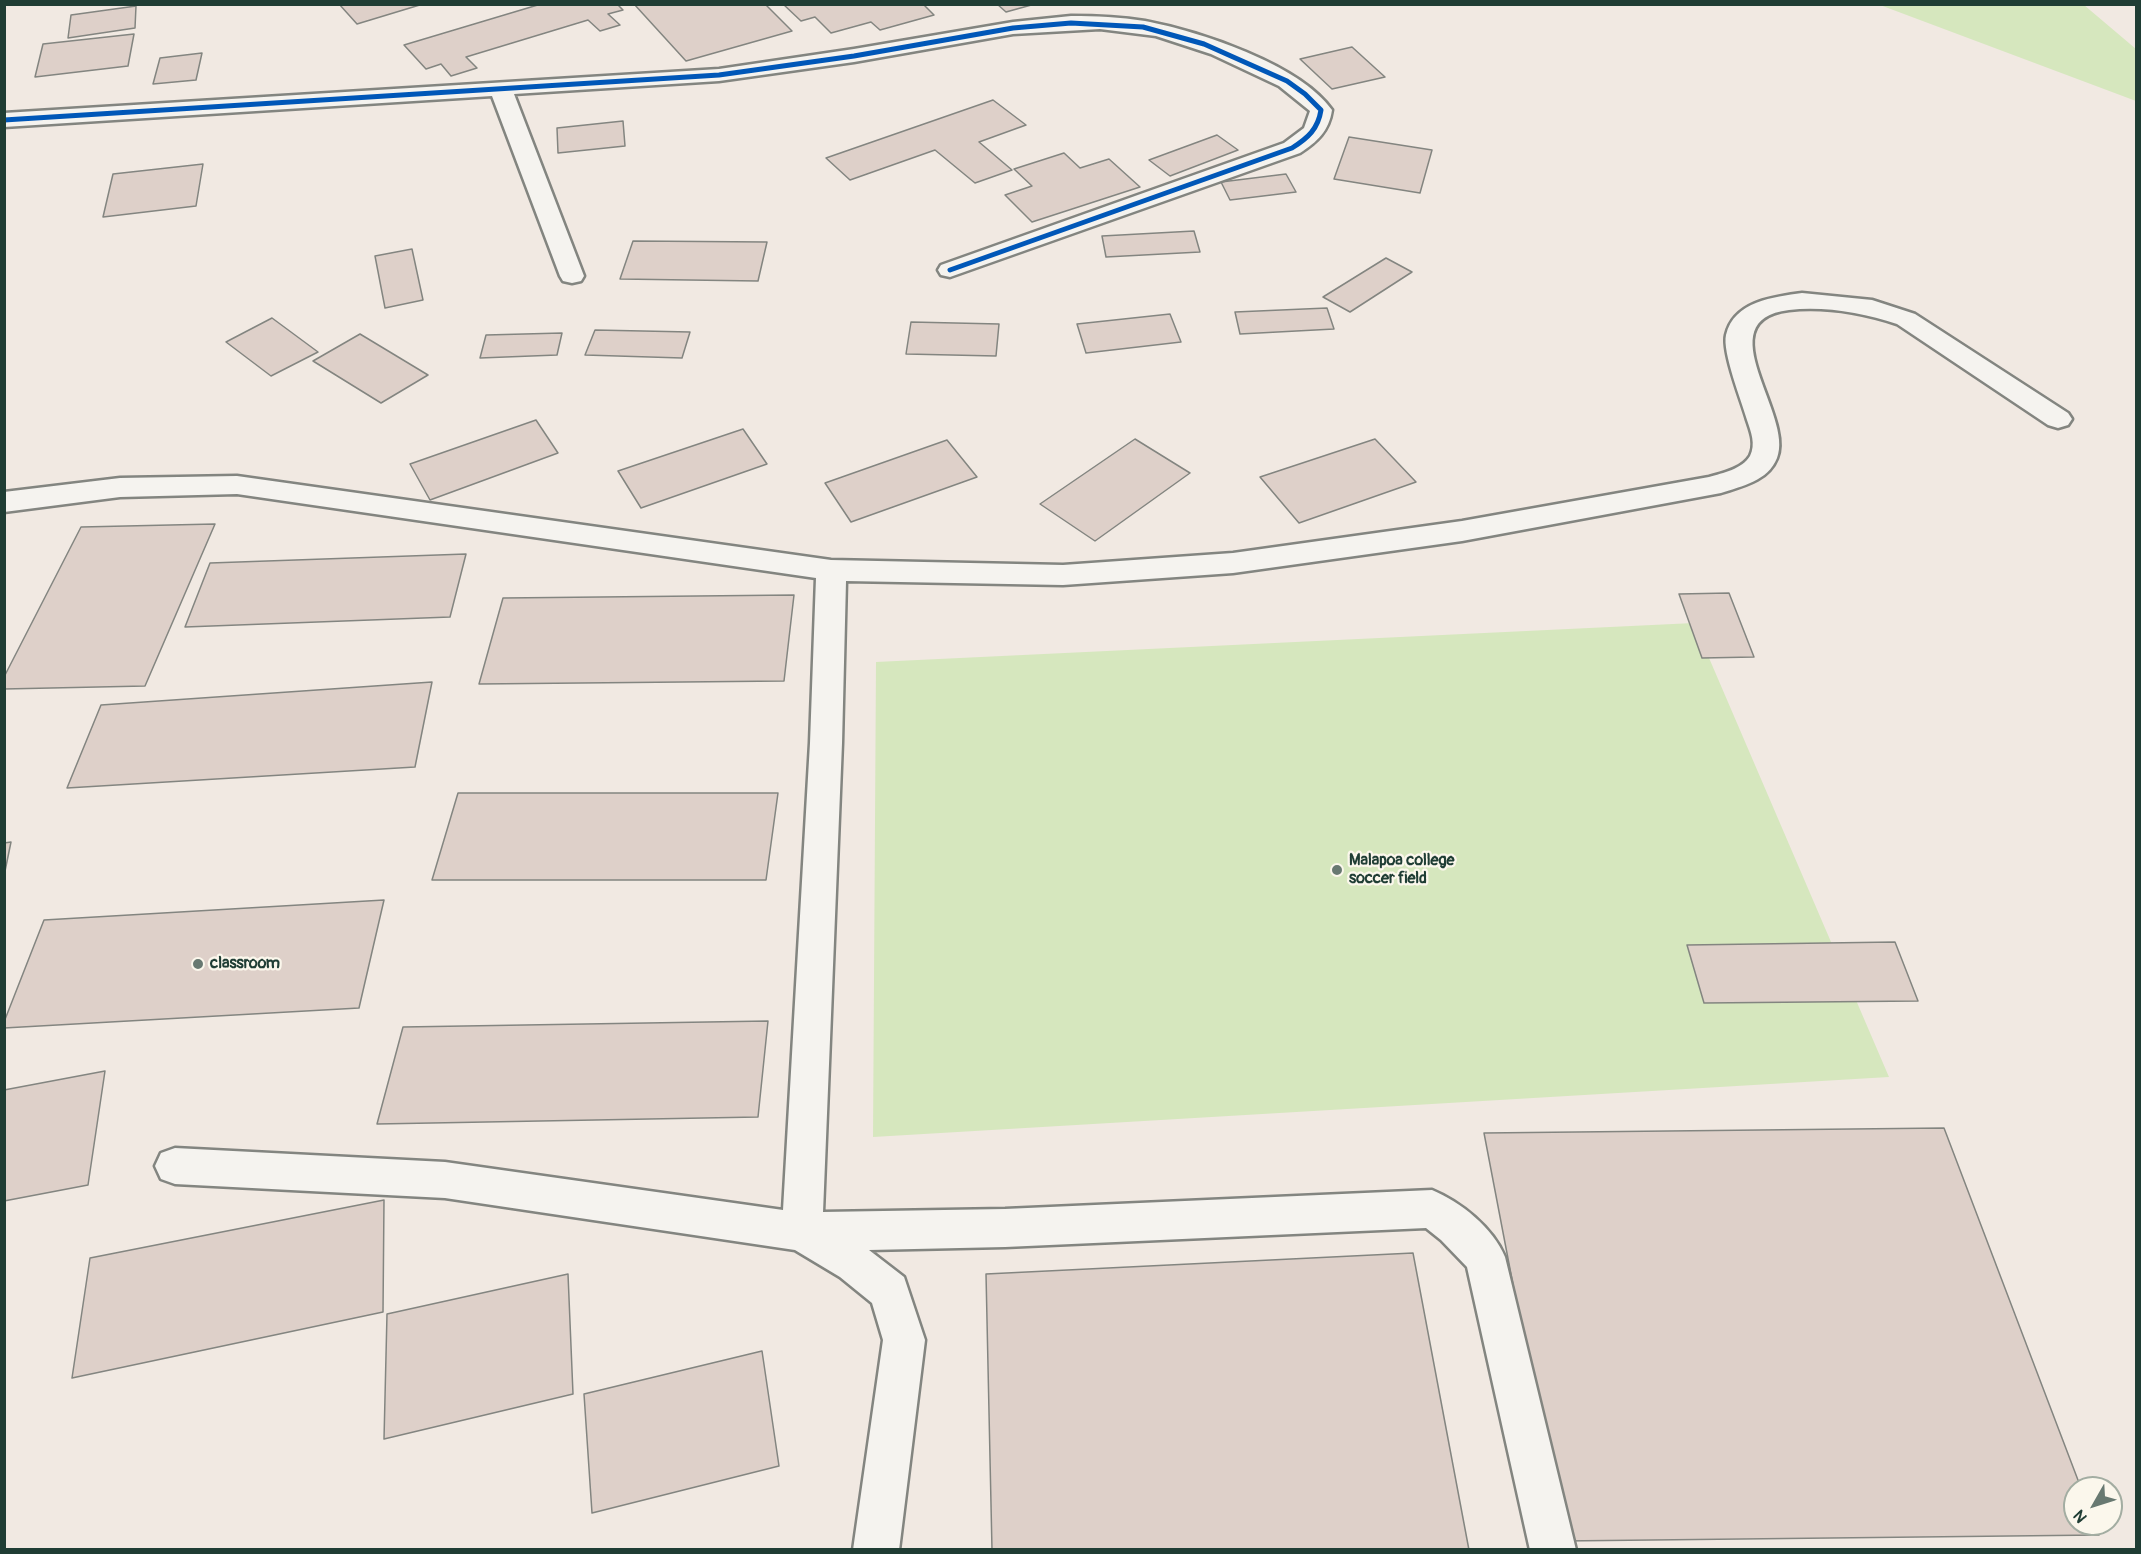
<!DOCTYPE html>
<html>
<head>
<meta charset="utf-8">
<style>
  body { margin:0 }
  #map { position:relative; width:2141px; height:1554px; overflow:hidden; background:#f1e9e2; font-family:Pangolin,sans-serif }
  canvas { display:block }
  .frame { position:absolute; inset:0; border:6px solid #1f3d34; pointer-events:none }
  .north { position:absolute; left:2063px; top:1476px; width:60px; height:60px; box-sizing:border-box; background:#fbf7ec; border:2px solid #a3ada2; border-radius:50%; rotate:231deg; font-size:16px; font-weight:700; line-height:24px; text-align:center; color:#1f3d34 }
  .north::after { content:''; display:block; margin:auto; width:21px; height:27px; background:#687971; clip-path:polygon(50% 0,100% 100%,50% 72%,0 100%) }
</style>
</head>
<body>
<div id="map">
<canvas width="2141" height="1554"></canvas>
<div class="frame"></div>
<div class="north">N</div>
</div>
<script>
const context = document.querySelector('canvas').getContext('2d');
context.lineJoin = 'round';
function fill(path, color) { context.fillStyle = color; context.fill(path, 'evenodd'); }
function strokePath(path, color, width, dash) { context.strokeStyle = color; context.lineWidth = width; context.lineCap = dash ? 'butt' : 'round'; context.setLineDash(dash || []); context.stroke(path); }
function write(font, color, halo, rows, align = 'center') {
  context.font = font + ' Pangolin,sans-serif'; context.lineWidth = 4.5; context.setLineDash([]); context.textBaseline = 'middle'; context.strokeStyle = halo; context.fillStyle = color; for (const [text, x, y, turn = 0] of rows) {
    context.save(); context.translate(x, y); context.rotate((+turn || 0) * Math.PI / 180); context.textAlign = isNaN(turn) ? turn : align; if (halo) context.strokeText(text, 0, 0); context.fillText(text, 0, 0); context.restore();
  }
}
fill(new Path2D(`
  M 1880,5 L 2084,5 L 2136,49 L 2136,101 Z
  M 1694,623 L 1889,1077 L 873,1137 L 876,662 Z`), '#d6e7be');
const building = new Path2D(`
  M 339,4 L 423,4 L 357,24 Z
  M 541,4 L 617,4 L 623,10 L 608,14 L 620,25 L 600,31 L 588,20 L 466,57 L 477,68 L 451,76 L 441,64 L 426,69 L 404,45 Z
  M 634,4 L 765,4 L 792,31 L 686,61 Z
  M 783,4 L 923,4 L 934,15 L 880,30 L 871,22 L 831,33 L 815,17 L 801,21 Z
  M 997,4 L 1035,4 L 1006,12 Z
  M 136,6 L 135,28 L 68,38 L 71,15 Z
  M 134,34 L 128,66 L 35,77 L 43,44 Z
  M 1352,47 L 1385,77 L 1332,89 L 1300,59 Z
  M 202,53 L 196,80 L 153,84 L 160,58 Z
  M 993,100 L 1026,125 L 979,142 L 1012,170 L 975,183 L 935,150 L 850,180 L 826,158 Z
  M 623,121 L 625,146 L 558,153 L 557,128 Z
  M 1217,135 L 1238,150 L 1170,176 L 1149,160 Z
  M 1349,137 L 1432,150 L 1420,193 L 1334,179 Z
  M 1064,153 L 1080,168 L 1109,159 L 1140,187 L 1032,222 L 1005,195 L 1032,186 L 1014,169 Z
  M 203,164 L 196,206 L 103,217 L 113,174 Z
  M 1286,174 L 1296,192 L 1230,200 L 1221,182 Z
  M 1194,231 L 1200,252 L 1106,257 L 1102,236 Z
  M 633,241 L 767,242 L 758,281 L 620,279 Z
  M 412,249 L 423,300 L 385,308 L 375,256 Z
  M 1386,258 L 1412,272 L 1350,312 L 1323,297 Z
  M 1327,308 L 1334,329 L 1240,334 L 1235,312 Z
  M 1170,314 L 1181,342 L 1086,353 L 1077,324 Z
  M 272,318 L 318,352 L 271,376 L 226,342 Z
  M 911,322 L 999,324 L 996,356 L 906,354 Z
  M 595,330 L 690,332 L 682,358 L 585,355 Z
  M 562,333 L 557,355 L 480,358 L 486,335 Z
  M 360,334 L 428,375 L 381,403 L 313,361 Z
  M 536,420 L 558,453 L 430,500 L 410,464 Z
  M 743,429 L 767,464 L 641,508 L 618,471 Z
  M 1135,439 L 1190,473 L 1095,541 L 1040,504 Z
  M 1375,439 L 1416,482 L 1299,523 L 1260,477 Z
  M 947,440 L 977,477 L 851,522 L 825,483 Z
  M 215,524 L 145,686 L 4,689 L 4,677 L 81,527 Z
  M 466,554 L 450,617 L 185,627 L 210,563 Z
  M 1729,593 L 1754,657 L 1702,658 L 1679,594 Z
  M 794,595 L 784,681 L 479,684 L 503,598 Z
  M 432,682 L 415,767 L 67,788 L 101,705 Z
  M 458,793 L 778,793 L 766,880 L 432,880 Z
  M 11,842 L 4,876 L 4,843 Z
  M 384,900 L 359,1008 L 4,1028 L 4,1022 L 44,920 Z
  M 1895,942 L 1918,1001 L 1704,1003 L 1687,945 Z
  M 768,1021 L 758,1117 L 377,1124 L 403,1027 Z
  M 105,1071 L 88,1185 L 4,1201 L 4,1090 Z
  M 1944,1128 L 2081,1488 L 2075,1488 L 2075,1524 L 2095,1524 L 2099,1535 L 1562,1541 L 1484,1133 Z
  M 384,1200 L 383,1312 L 72,1378 L 90,1258 Z
  M 1413,1253 L 1469,1550 L 992,1550 L 986,1274 Z
  M 568,1274 L 573,1394 L 384,1439 L 387,1314 Z
  M 762,1351 L 779,1466 L 592,1513 L 584,1394 Z`);
fill(building, '#ded0c9');
strokePath(building, '#838580', 1.5);
const minor = new Path2D(`
  M 1071,16 C 1096,16 1120,17 1145,21 C 1198,31 1300,64 1332,110 C 1329,131 1317,142 1300,153 L 950,277 L 941,275 L 938,270 L 941,265 L 1284,143 L 1304,128 L 1310,111 L 1279,86 L 1211,54 L 1156,36 L 1100,29 L 1013,34 L 854,62 L 719,81 L 514,94 L 584,276 L 581,281 L 572,283 L 563,281 L 560,276 L 492,96 L 4,127 L 4,113 L 719,69 L 854,49 L 1013,22 Z
  M 1802,293 L 1872,300 L 1915,314 L 2068,413 L 2072,419 L 2068,425 L 2058,428 L 2048,425 L 1897,324 C 1863,313 1825,306 1789,310 C 1705,320 1795,416 1777,458 C 1768,481 1742,486 1721,493 L 1462,541 L 1233,573 L 1063,585 L 846,581 L 842,743 L 823,1212 L 1005,1209 L 1432,1190 C 1461,1202 1493,1228 1505,1257 L 1576,1550 L 1530,1550 L 1467,1267 L 1441,1240 L 1426,1228 L 1005,1247 L 869,1250 L 904,1277 L 925,1340 L 899,1550 L 853,1550 L 883,1340 L 872,1303 L 840,1277 L 795,1250 L 445,1198 L 175,1184 L 161,1179 L 155,1166 L 161,1153 L 175,1148 L 445,1162 L 783,1210 L 810,743 L 816,578 L 237,494 L 120,497 L 4,512 L 4,492 L 120,478 L 237,476 L 831,560 L 1063,565 L 1233,553 L 1462,521 L 1709,477 C 1723,473 1742,469 1750,456 C 1756,444 1751,432 1747,420 C 1742,402 1722,352 1726,335 C 1734,301 1774,297 1802,293 Z`);
strokePath(minor, '#838580', 5);
fill(minor, '#f5f3ef');
strokePath(new Path2D(`
  M 4,120 L 719,75 L 854,56 L 1013,28 L 1071,23 L 1143,27 L 1204,44 L 1287,81 L 1305,94 L 1321,110 C 1318,129 1308,138 1292,148 L 950,270`), '#0057b8', 5);
for (const [x, y, r, color] of [
  [1337,870,6,"#687971"],
  [198,964,6,"#687971"]
]) { const dot = new Path2D(); dot.arc(x, y, r, 0, 2 * Math.PI); context.fillStyle = color; context.fill(dot); strokePath(dot, '#fbf7ec', 2); }
write('bold 16px', '#1f3d34', '#fbf7ec', [
  ["Malapoa college",1349,861],
  ["soccer field",1349,879],
  ["classroom",210,964]
], 'left');
</script>
</body>
</html>
